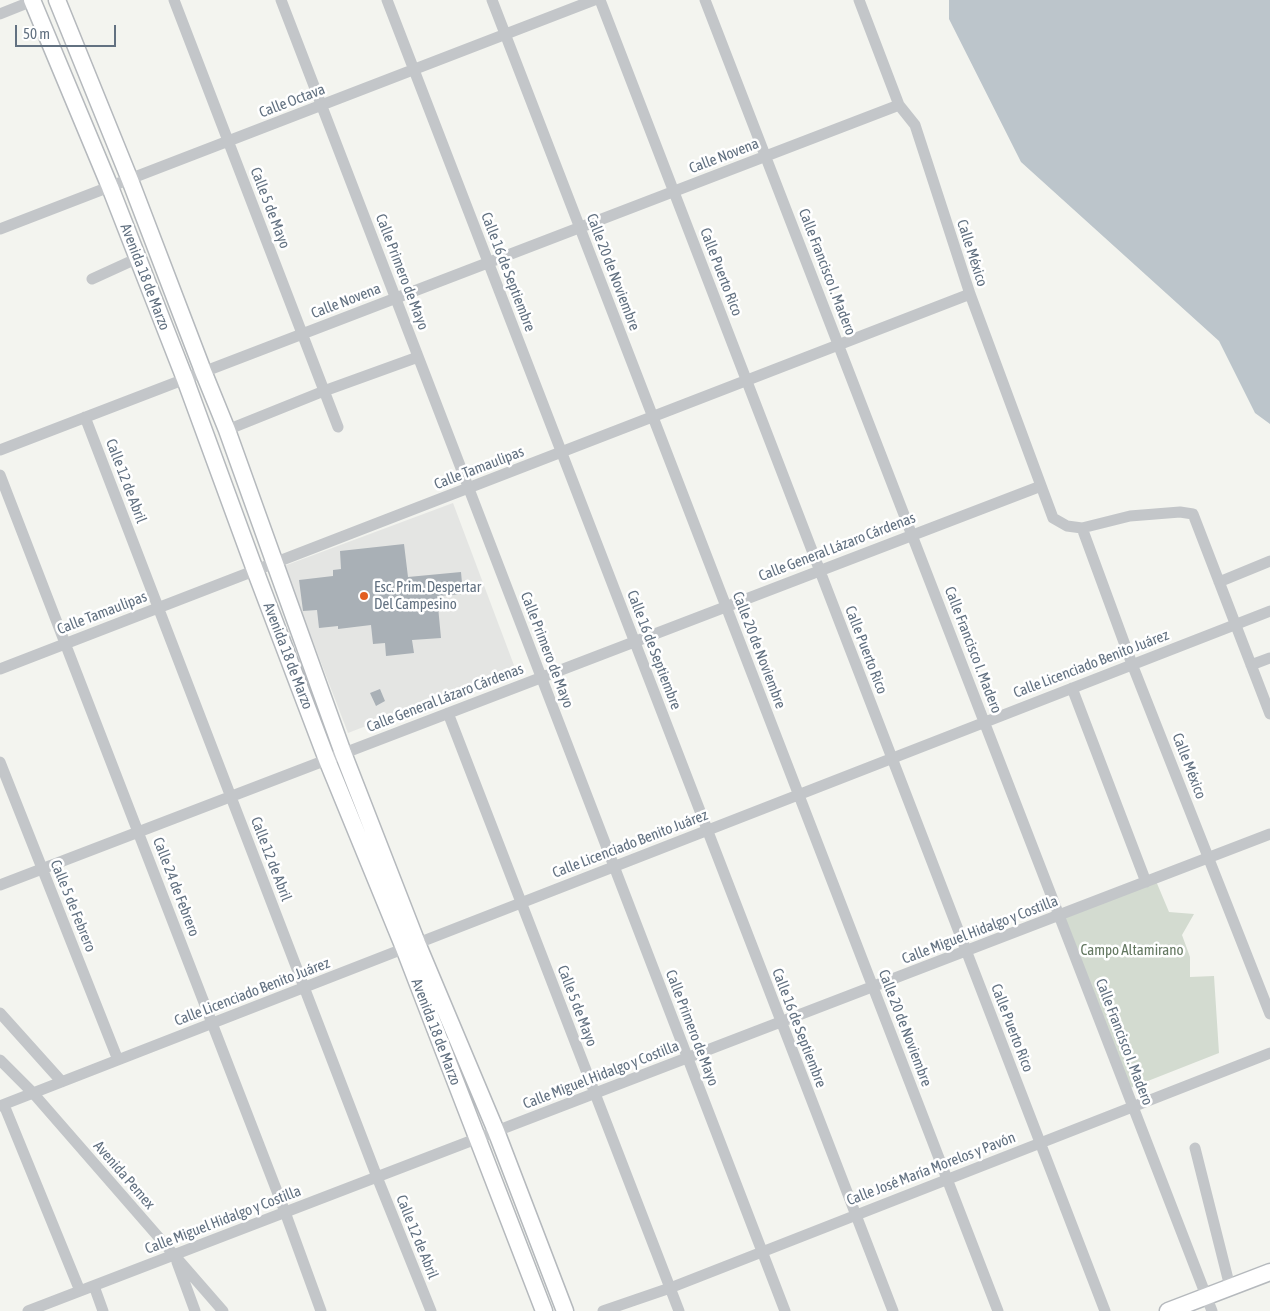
<!DOCTYPE html>
<html>
<head>
<meta charset="utf-8">
<style>
  body { margin:0 }
  #map { position:relative; width:1270px; height:1311px; overflow:hidden; background:#f3f4ef; font-family:"Asap Condensed",sans-serif }
  canvas { display:block }
  .scale { position:absolute; left:15px; top:25px; width:101px; height:22px; box-sizing:border-box; border:2px solid #627181; border-top:0; padding-left:6px; font-size:15px; line-height:18px; white-space:nowrap; color:#627181; -webkit-text-stroke:4px #fff; paint-order:stroke }
</style>
</head>
<body>
<div id="map">
<canvas width="1270" height="1311"></canvas>
<div class="scale">50 m</div>
</div>
<script>
const context = document.querySelector('canvas').getContext('2d');
context.lineJoin = 'round';
function fill(path, color) { context.fillStyle = color; context.fill(path, 'evenodd'); }
function strokePath(path, color, width, dash) { context.strokeStyle = color; context.lineWidth = width; context.lineCap = dash ? 'butt' : 'round'; context.setLineDash(dash || []); context.stroke(path); }
function write(font, color, halo, rows, align = 'center') {
  context.font = font + ' "Asap Condensed",sans-serif'; context.lineWidth = 5; context.setLineDash([]); context.textBaseline = 'middle'; context.strokeStyle = halo; context.fillStyle = color; for (const [text, x, y, turn = 0] of rows) {
    context.save(); context.translate(x, y); context.rotate((+turn || 0) * Math.PI / 180); context.textAlign = isNaN(turn) ? turn : align; if (halo) context.strokeText(text, 0, 0); context.fillText(text, 0, 0); context.restore();
  }
}
fill(new Path2D(`
  M 453,503 L 515,668 L 348,733 L 284,566 Z`), '#e4e5e3');
fill(new Path2D(`
  M 1156,881 L 1169,912 L 1194,914 L 1182,935 L 1190,957 L 1190,977 L 1214,976 L 1219,1053 L 1130,1088 L 1062,918 Z`), '#d3dbd0');
fill(new Path2D(`
  M 949,0 L 1270,0 L 1270,424 L 1255,413 L 1219,341 L 1021,162 L 949,19 Z`), '#bcc5cb');
fill(new Path2D(`
  M 404,544 L 408,577 L 461,572 L 463,594 L 437,596 L 441,638 L 412,640 L 414,653 L 386,656 L 385,643 L 373,644 L 371,625 L 338,629 L 338,626 L 319,628 L 317,610 L 303,611 L 299,580 L 333,576 L 333,570 L 341,569 L 340,551 Z
  M 380,689 L 385,701 L 376,706 L 370,693 Z`), '#a9b0b6');
const secondary = new Path2D(`
  M 32,0 L 110,187 L 185,379 L 255,570 L 327,760 L 404,948 L 544,1311
  M 57,0 L 130,180 L 203,371 L 227,430 L 343,753 L 417,943 L 496,1131 L 565,1311
  M 1168,1311 L 1270,1272`);
strokePath(secondary, '#b5b9bd', 19);
strokePath(new Path2D(`
  M 174,0 L 338,427
  M 281,0 L 785,1311
  M 387,0 L 893,1311
  M 492,0 L 998,1311
  M 600,0 L 1105,1311
  M 705,0 L 1212,1311
  M 859,0 L 899,105 L 915,125 L 970,294 L 1053,518 L 1067,526 L 1082,528 L 1130,516 L 1180,512 L 1193,514 L 1270,714
  M 0,14 L 35,0
  M 0,229 L 594,0
  M 92,279 L 138,258
  M 85,417 L 377,1177 L 431,1311
  M 227,430 L 324,391 L 418,357
  M 0,450 L 899,105
  M 0,475 L 285,1212 L 321,1311
  M 1082,528 L 1132,664 L 1270,1014
  M 1219,582 L 1270,561
  M 1251,665 L 1270,658
  M 0,669 L 970,294
  M 1072,688 L 1146,882
  M 448,713 L 679,1311
  M 0,762 L 118,1060
  M 0,885 L 1041,486
  M 0,1013 L 62,1082
  M 0,1060 L 33,1093 L 223,1311
  M 4,1105 L 80,1291
  M 0,1106 L 1270,611
  M 1195,1148 L 1230,1287
  M 177,1262 L 195,1311
  M 94,1286 L 103,1311
  M 28,1311 L 1270,834
  M 603,1311 L 670,1288 L 1270,1053`), '#c3c6c9', 11);
strokePath(secondary, '#fff', 16);
for (const [x, y, r, color] of [
  [364,596,5,"#e25e21"]
]) { const dot = new Path2D(); dot.arc(x, y, r, 0, 2 * Math.PI); context.fillStyle = color; context.fill(dot); strokePath(dot, '#fff', 2); }
write('15px', '#627181', '#fff', [
  ["Calle Octava",292,101,-21],
  ["Calle Novena",724,156,-21],
  ["Calle 5 de Mayo",270,208,69],
  ["Calle México",972,253,72],
  ["Calle Primero de Mayo",402,272,69],
  ["Calle 16 de Septiembre",508,272,69],
  ["Calle 20 de Noviembre",613,272,69],
  ["Calle Puerto Rico",721,272,69],
  ["Calle Francisco I. Madero",827,272,69],
  ["Avenida 18 de Marzo",145,277,69],
  ["Calle Novena",346,301,-21],
  ["Calle Tamaulipas",479,468,-21],
  ["Calle 12 de Abril",126,481,69],
  ["Calle General Lázaro Cárdenas",837,547,-21],
  ["Calle Tamaulipas",102,613,-21],
  ["Calle Primero de Mayo",547,650,69],
  ["Calle 16 de Septiembre",654,650,69],
  ["Calle 20 de Noviembre",759,650,69],
  ["Calle Puerto Rico",866,650,69],
  ["Calle Francisco I. Madero",973,650,69],
  ["Avenida 18 de Marzo",288,656,69],
  ["Calle Licenciado Benito Juárez",1091,664,-21],
  ["Calle General Lázaro Cárdenas",445,698,-21],
  ["Calle México",1189,766,69],
  ["Calle Licenciado Benito Juárez",630,844,-21],
  ["Calle 12 de Abril",271,859,69],
  ["Calle 24 de Febrero",176,887,69],
  ["Calle 5 de Febrero",73,906,68],
  ["Calle Miguel Hidalgo y Costilla",980,930,-21],
  ["Calle Licenciado Benito Juárez",252,992,-21],
  ["Calle 5 de Mayo",577,1006,69],
  ["Calle Primero de Mayo",692,1028,69],
  ["Calle 16 de Septiembre",799,1028,69],
  ["Calle 20 de Noviembre",905,1028,69],
  ["Calle Puerto Rico",1012,1028,69],
  ["Avenida 18 de Marzo",436,1032,69],
  ["Calle Francisco I. Madero",1124,1042,69],
  ["Calle Miguel Hidalgo y Costilla",601,1075,-21],
  ["Calle José María Morelos y Pavón",931,1169,-21],
  ["Avenida Pemex",124,1175,49],
  ["Calle Miguel Hidalgo y Costilla",223,1220,-21],
  ["Calle 12 de Abril",417,1237,68]
]);
write('15px', '#627181', '#fff', [
  ["Esc. Prim. Despertar",374,587],
  ["Del Campesino",374,604]
], 'left');
write('15px', '#647861', '#fff', [
  ["Campo Altamirano",1132,950]
]);
</script>
</body>
</html>
